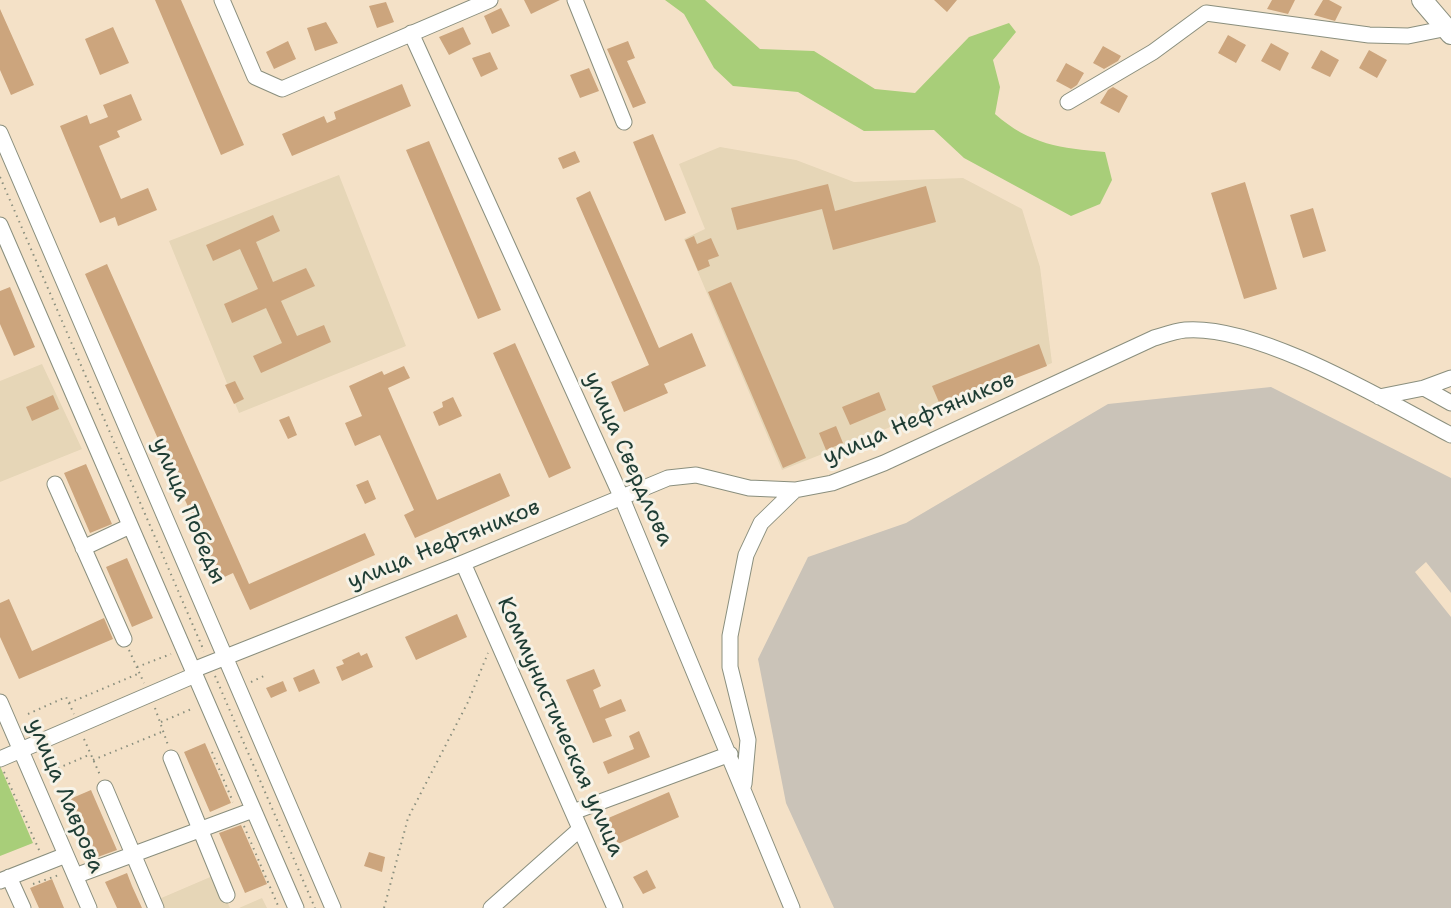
<!DOCTYPE html>
<html>
<head>
<meta charset="utf-8">
<style>
  body { margin:0 }
  canvas { display:block; background:#f4e1c7 }
</style>
</head>
<body>
<canvas width="1451" height="908"></canvas>
<script>
const context = document.querySelector('canvas').getContext('2d');
context.lineJoin = 'round';
function fill(path, color) { context.fillStyle = color; context.fill(path, 'evenodd'); }
function strokePath(path, color, width, dash) { context.strokeStyle = color; context.lineWidth = width; context.lineCap = dash ? 'butt' : 'round'; context.setLineDash(dash || []); context.stroke(path); }
function write(font, color, halo, rows, align = 'center') {
  context.font = font + ' "Shantell Sans",sans-serif'; context.lineWidth = 6; context.setLineDash([]); context.textBaseline = 'middle'; context.strokeStyle = halo; context.fillStyle = color; for (const [text, x, y, turn = 0] of rows) {
    context.save(); context.translate(x, y); context.rotate((+turn || 0) * Math.PI / 180); context.textAlign = isNaN(turn) ? turn : align; if (halo) context.strokeText(text, 0, 0); context.fillText(text, 0, 0); context.restore();
  }
}
fill(new Path2D(`
  M 720,147 L 796,160 L 854,182 L 963,178 L 1022,209 L 1040,267 L 1052,363 L 782,470 L 684,239 L 705,229 L 679,164 Z
  M 339,175 L 406,346 L 239,413 L 169,241 Z
  M 42,364 L 82,449 L 0,482 L 0,381 Z
  M 215,875 L 230,908 L 163,908 L 159,899 Z
  M 262,898 L 267,908 L 239,908 Z`), '#e6d6b7');
fill(new Path2D(`
  M 1271,387 L 1451,478 L 1451,593 L 1426,562 L 1415,572 L 1451,617 L 1451,908 L 834,908 L 786,803 L 758,659 L 808,557 L 906,523 L 1108,404 Z`), '#cac3b8');
fill(new Path2D(`
  M 665,0 L 705,0 L 760,49 L 814,51 L 875,89 L 915,93 L 969,37 L 1009,23 L 1016,32 L 993,60 L 1000,87 L 995,114 C 1030,145 1061,148 1105,152 L 1112,180 L 1100,204 L 1071,216 L 964,158 L 934,130 L 864,131 L 798,92 L 733,86 L 714,68 L 684,14 Z
  M 0,766 L 33,843 L 0,856 Z`), '#a8ce79');
fill(new Path2D(`
  M 155,0 L 181,0 L 244,145 L 221,155 Z
  M 524,0 L 560,0 L 531,14 Z
  M 934,0 L 957,0 L 947,12 Z
  M 1272,0 L 1295,0 L 1288,14 L 1267,9 Z
  M 1323,0 L 1329,0 L 1342,7 L 1335,21 L 1314,15 Z
  M 386,2 L 394,22 L 377,28 L 369,6 Z
  M 501,8 L 510,26 L 492,34 L 484,16 Z
  M 0,9 L 34,85 L 11,95 L 0,70 Z
  M 326,22 L 338,43 L 315,51 L 307,28 Z
  M 113,27 L 129,63 L 100,75 L 85,39 Z
  M 463,27 L 471,44 L 449,55 L 439,37 Z
  M 1228,35 L 1246,45 L 1236,63 L 1218,53 Z
  M 288,41 L 296,59 L 274,69 L 266,52 Z
  M 628,41 L 635,58 L 627,61 L 646,103 L 633,108 L 607,49 Z
  M 1271,43 L 1289,53 L 1280,71 L 1261,61 Z
  M 1103,46 L 1121,56 L 1118,61 L 1104,69 L 1093,63 Z
  M 1321,50 L 1339,60 L 1330,77 L 1311,68 Z
  M 1369,50 L 1387,60 L 1377,78 L 1359,68 Z
  M 490,52 L 498,69 L 481,77 L 472,58 Z
  M 1066,63 L 1084,73 L 1077,85 L 1071,89 L 1056,81 Z
  M 589,68 L 599,91 L 580,98 L 570,75 Z
  M 402,84 L 411,106 L 292,156 L 282,134 L 324,116 L 327,123 L 336,119 L 334,112 Z
  M 1113,87 L 1128,96 L 1119,113 L 1100,103 L 1108,90 Z
  M 131,94 L 142,120 L 117,131 L 120,137 L 99,146 L 121,199 L 148,188 L 157,210 L 118,226 L 115,217 L 100,223 L 60,126 L 87,115 L 90,124 L 108,117 L 103,105 Z
  M 653,134 L 686,213 L 665,221 L 633,142 Z
  M 429,141 L 501,310 L 478,319 L 406,150 Z
  M 575,151 L 580,162 L 563,169 L 558,158 Z
  M 1245,182 L 1277,289 L 1244,299 L 1211,193 Z
  M 828,184 L 835,211 L 926,186 L 936,222 L 833,250 L 822,209 L 737,230 L 731,208 Z
  M 590,191 L 659,348 L 692,333 L 706,366 L 664,384 L 668,393 L 624,412 L 611,382 L 649,365 L 576,198 Z
  M 1313,208 L 1326,251 L 1303,258 L 1290,215 Z
  M 273,215 L 280,231 L 256,242 L 273,282 L 306,268 L 315,286 L 281,301 L 297,336 L 324,325 L 331,342 L 261,373 L 253,356 L 282,343 L 266,308 L 232,323 L 224,304 L 258,289 L 240,249 L 213,261 L 206,245 Z
  M 694,236 L 697,244 L 711,238 L 719,256 L 708,260 L 710,266 L 698,271 L 685,240 Z
  M 107,264 L 249,584 L 365,533 L 375,555 L 250,610 L 233,573 L 220,579 L 85,274 Z
  M 731,282 L 806,458 L 783,468 L 708,292 Z
  M 10,287 L 35,347 L 14,356 L 0,324 L 0,291 Z
  M 515,343 L 571,468 L 549,478 L 493,353 Z
  M 1039,344 L 1047,366 L 941,407 L 932,386 Z
  M 404,366 L 410,378 L 388,388 L 437,500 L 500,473 L 510,496 L 415,538 L 404,515 L 414,510 L 380,435 L 355,446 L 345,423 L 362,416 L 349,386 L 382,371 L 384,375 Z
  M 235,381 L 244,399 L 234,404 L 225,385 Z
  M 879,392 L 886,410 L 850,425 L 842,407 Z
  M 53,395 L 59,409 L 32,421 L 26,407 Z
  M 453,397 L 462,416 L 439,426 L 433,412 L 443,407 L 442,402 Z
  M 289,416 L 297,435 L 288,439 L 279,420 Z
  M 836,426 L 843,443 L 826,450 L 819,433 Z
  M 86,464 L 112,524 L 90,533 L 64,473 Z
  M 368,480 L 376,499 L 365,504 L 356,485 Z
  M 127,558 L 153,618 L 132,627 L 106,567 Z
  M 9,599 L 32,651 L 104,618 L 113,639 L 19,679 L 0,637 L 0,603 Z
  M 457,614 L 467,637 L 416,660 L 405,637 Z
  M 359,652 L 361,656 L 367,653 L 373,667 L 342,681 L 336,667 L 344,664 L 342,660 Z
  M 314,669 L 320,683 L 299,692 L 293,678 Z
  M 594,669 L 601,686 L 593,690 L 600,708 L 621,699 L 626,711 L 605,719 L 612,736 L 593,743 L 566,680 Z
  M 283,681 L 287,691 L 271,698 L 266,688 Z
  M 639,731 L 650,757 L 608,774 L 603,762 L 634,749 L 629,736 Z
  M 205,743 L 231,803 L 210,812 L 184,752 Z
  M 91,790 L 117,850 L 95,858 L 70,799 Z
  M 669,792 L 679,817 L 618,844 L 606,819 Z
  M 241,825 L 267,884 L 245,893 L 219,833 Z
  M 369,852 L 385,857 L 382,872 L 364,866 Z
  M 647,870 L 656,888 L 643,894 L 633,877 Z
  M 127,873 L 132,886 L 142,908 L 117,908 L 105,882 Z
  M 52,879 L 64,908 L 39,908 L 30,888 Z`), '#cca57d');
const minor = new Path2D(`
  M 222,0 L 255,77 L 282,89 L 490,0
  M 575,0 L 624,122
  M 411,33 L 621,496 L 792,908
  M 1068,102 L 1153,52 L 1206,13 L 1369,35 L 1408,36 L 1448,28
  M 0,133 L 333,908
  M 0,225 L 296,908
  M 1424,388 L 1451,403
  M 1379,397 L 1424,388 L 1451,378
  M 55,484 L 124,639
  M 83,548 L 130,526
  M 463,563 L 615,908
  M 193,670 L 463,563 L 668,478 L 696,475 L 749,488 L 795,490 L 832,483 L 884,463 L 1154,338 C 1164,335 1175,331 1185,330 C 1258,324 1386,401 1451,435
  M 0,702 L 89,908
  M 171,758 L 227,895
  M 0,759 L 195,675
  M 744,784 L 748,740 L 730,667 L 730,636 L 746,555 L 761,523 L 795,490
  M 105,788 L 156,908
  M 573,812 L 730,754
  M 75,876 L 253,810
  M 9,877 L 23,908
  M 0,881 L 66,855
  M 491,908 L 580,829`);
const major = new Path2D(`
  M 1422,0 L 1451,34`);
strokePath(minor, '#8a8f7e', 17);
strokePath(major, '#8a8f7e', 22);
strokePath(new Path2D(`
  M 0,177 L 204,651
  M 129,650 L 144,683
  M 137,667 L 171,654
  M 215,676 L 315,908
  M 251,682 L 266,675
  M 69,703 L 140,673
  M 155,708 L 168,745
  M 28,714 L 66,697 L 74,714
  M 161,722 L 194,708
  M 84,739 L 100,775
  M 212,752 L 233,802
  M 93,760 L 164,731
  M 4,772 L 40,852
  M 47,773 L 91,754
  M 244,826 L 279,908
  M 33,884 L 59,875
  M 384,908 L 408,818 L 468,702 L 488,653`), '#8a8f7e', 2, [1.5, 4.5]);
strokePath(minor, '#fff', 15);
strokePath(major, '#fff', 20);
write('22px', '#1f3d34', '#f7f3e8', [
  ["улица Нефтяников",919,419,-23],
  ["улица Свердлова",628,459,66],
  ["улица Победы",188,511,67],
  ["улица Нефтяников",444,545,-22],
  ["Коммунистическая улица",560,727,66],
  ["улица Лаврова",65,796,67]
]);
</script>
</body>
</html>
